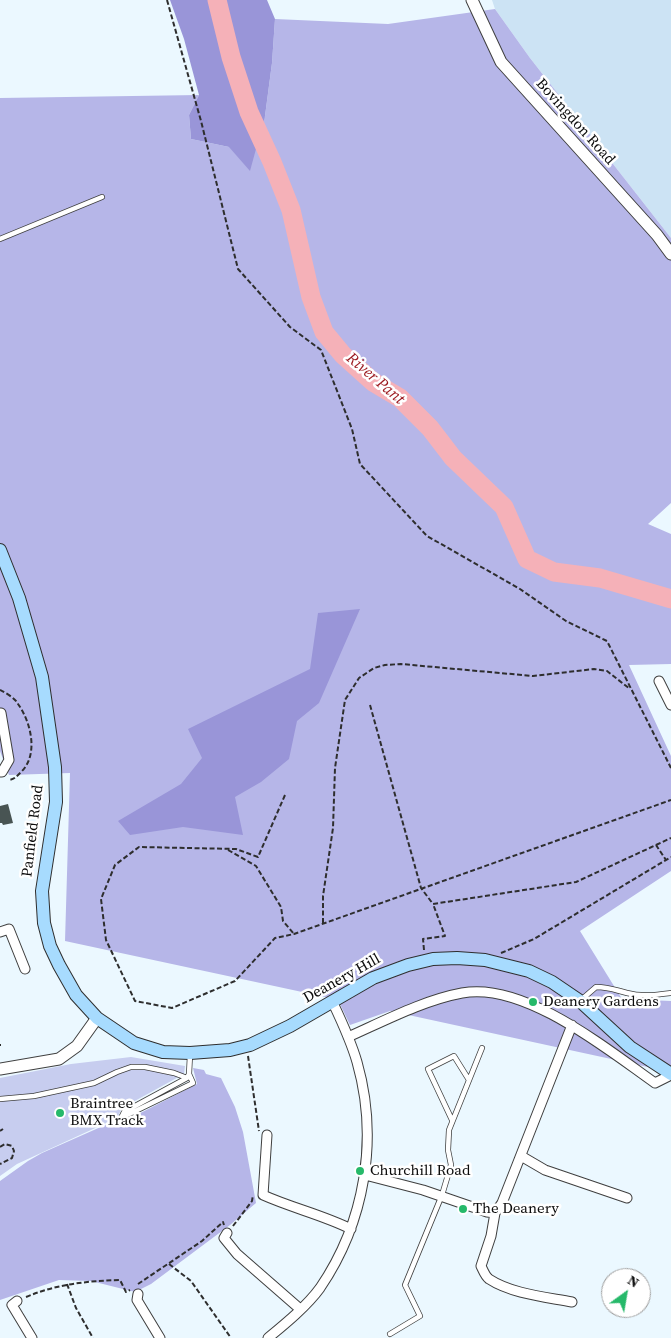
<!DOCTYPE html>
<html>
<head>
<meta charset="utf-8">
<style>
  body { margin:0 }
  #map { position:relative; width:671px; height:1338px; overflow:hidden; background:#ebf8ff; font-family:"Source Serif 4",serif }
  canvas { display:block }
  .north { position:absolute; left:601px; top:1268px; width:50px; height:50px; box-sizing:border-box; background:#fff; border:1px solid #9e9e9e; border-radius:50%; rotate:32deg; font-size:14px; font-weight:700; line-height:20px; text-align:center; color:#0c0c0c }
  .north::after { content:''; display:block; margin:auto; width:18px; height:22px; background:#26b96a; clip-path:polygon(50% 0,100% 100%,50% 72%,0 100%) }
</style>
</head>
<body>
<div id="map">
<canvas width="671" height="1338"></canvas>
<div class="north">N</div>
</div>
<script>
const context = document.querySelector('canvas').getContext('2d');
context.lineJoin = 'round';
function fill(path, color) { context.fillStyle = color; context.fill(path, 'evenodd'); }
function strokePath(path, color, width, dash) { context.strokeStyle = color; context.lineWidth = width; context.lineCap = dash ? 'butt' : 'round'; context.setLineDash(dash || []); context.stroke(path); }
function write(font, color, halo, rows, align = 'center') {
  context.font = font + ' "Source Serif 4",serif'; context.lineWidth = 5; context.setLineDash([]); context.textBaseline = 'middle'; context.strokeStyle = halo; context.fillStyle = color; for (const [text, x, y, turn = 0] of rows) {
    context.save(); context.translate(x, y); context.rotate((+turn || 0) * Math.PI / 180); context.textAlign = isNaN(turn) ? turn : align; if (halo) context.strokeText(text, 0, 0); context.fillText(text, 0, 0); context.restore();
  }
}
fill(new Path2D(`
  M 492,0 L 671,0 L 671,238 L 530,58 L 495,9 Z`), '#cce3f4');
fill(new Path2D(`
  M 495,9 L 530,58 L 671,238 L 671,503 L 648,524 L 671,534 L 671,664 L 629,665 L 671,756 L 671,871 L 580,931 L 622,999 L 671,1001 L 671,1072 L 390,1011 L 350,1025 L 340,1004 L 344,1001 L 65,941 L 70,773 L 9,775 L 0,751 L 0,98 L 199,95 L 189,115 L 191,139 L 229,147 L 265,116 L 272,63 L 275,19 L 388,24 Z
  M 193,1068 L 204,1070 L 206,1074 L 221,1078 L 235,1107 L 243,1132 L 256,1203 L 230,1225 L 151,1284 L 135,1292 L 91,1281 L 59,1280 L 0,1300 L 0,1181 L 28,1161 L 42,1153 L 112,1122 L 123,1122 L 197,1084 Z`), '#b6b6e8');
fill(new Path2D(`
  M 170,0 L 267,0 L 275,19 L 272,63 L 265,116 L 250,171 L 229,147 L 191,139 L 189,115 L 199,95 L 184,39 Z
  M 360,609 L 319,703 L 297,721 L 289,759 L 261,782 L 235,797 L 243,835 L 183,827 L 130,835 L 118,821 L 181,784 L 202,758 L 188,729 L 310,669 L 318,613 Z`), '#9995d8');
fill(new Path2D(`
  M 131,1057 L 185,1066 L 184,1074 L 122,1108 L 117,1118 L 17,1164 L 0,1176 L 0,1078 L 71,1064 Z`), '#c7cdef');
strokePath(new Path2D(`
  M 217,0 L 231,57 L 249,112 L 272,162 L 291,210 L 311,297 L 324,332 L 343,355 L 373,382 L 400,398 L 430,428 L 453,458 L 504,507 L 527,559 L 554,572 L 600,578 L 671,599`), '#f5b1b8', 19);
fill(new Path2D(`
  M 8,804 L 13,823 L 3,825 L 2,823 L 0,823 L 0,806 Z`), '#485453');
const service = new Path2D(`
  M 0,239 L 102,197
  M 581,1000 L 596,987 C 609,987 615,990 627,993 C 642,997 656,995 671,993
  M 189,1074 L 187,1078 L 124,1112 L 121,1118 L 193,1083 L 189,1074 L 190,1055
  M 0,1099 L 34,1096 L 94,1083 L 117,1072 L 131,1067 L 145,1067 L 174,1073 L 187,1078
  M 452,1120 L 428,1069 L 454,1056 L 469,1080
  M 390,1334 L 420,1316 L 405,1285 L 442,1195 L 451,1165 L 448,1150 L 449,1130 L 482,1048`);
const minor = new Path2D(`
  M 659,681 L 671,705
  M 0,772 L 2,772 L 9,760 L 1,713
  M 0,932 L 9,929 L 25,969
  M 572,1025 L 502,1203 L 495,1213 L 491,1236 L 481,1266 C 483,1270 485,1276 489,1279 C 512,1294 546,1297 572,1302
  M 348,1037 C 384,1021 424,1000 462,993 C 524,981 608,1050 655,1083 L 671,1075
  M 267,1135 L 263,1195 C 292,1208 323,1215 351,1229
  M 521,1156 L 545,1170 L 627,1198
  M 365,1175 L 423,1190 L 487,1212 L 495,1213
  M 227,1233 L 224,1238 L 237,1254 L 300,1309
  M 138,1294 L 137,1300 L 160,1338
  M 17,1301 L 12,1305 L 32,1338
  M 268,1338 C 285,1324 307,1306 320,1288 C 365,1222 379,1139 357,1062 C 351,1041 342,1022 333,1003`);
const tertiary = new Path2D(`
  M 472,0 L 501,62 L 657,235 L 671,254
  M 0,1069 L 59,1059 L 77,1046 L 97,1018`);
const secondary = new Path2D(`
  M 0,550 L 19,598 L 42,677 L 55,767 L 56,802 L 42,891 L 44,923 L 50,946 L 59,965 L 76,995 L 97,1018 L 134,1043 L 163,1052 L 190,1053 L 230,1050 L 250,1045 L 290,1026 L 373,978 L 408,965 L 433,959 L 457,958 L 485,960 L 529,971 L 552,982 L 580,1001 L 630,1047 L 671,1074`);
strokePath(service, '#3f3f3f', 6);
strokePath(minor, '#3f3f3f', 11);
strokePath(tertiary, '#3f3f3f', 13);
strokePath(secondary, '#2e2e2e', 14);
strokePath(new Path2D(`
  M 167,0 L 201,121 L 238,269 L 290,327 L 321,350 L 352,429 L 360,464 L 427,536 L 520,589 L 566,621 L 607,641 L 671,768
  M 0,690 C 6,693 15,698 18,704 C 31,722 39,755 21,772 C 17,776 15,779 9,780
  M 370,705 L 421,888 L 433,904
  M 285,795 L 258,857 L 236,849 L 139,847 L 115,865 L 101,899 L 106,940 L 135,1001 L 172,1008 L 235,981 L 275,938 L 294,934 L 671,800
  M 656,845 L 671,838
  M 228,850 L 256,866 L 281,907 L 283,921 L 294,934
  M 323,923 L 323,896 L 333,828 L 335,768 L 345,700 L 359,678 L 374,668 L 385,665 L 401,664 L 533,676 L 594,669 L 607,671 L 630,689
  M 424,950 L 423,939 L 445,936 L 433,904 L 576,882 L 656,845 L 666,860
  M 501,953 L 534,939 L 671,857
  M 0,1045 L 1,1045
  M 248,1056 L 259,1131
  M 0,1131 L 3,1129
  M 0,1147 L 5,1144 L 12,1146 L 14,1151 L 12,1158 L 0,1164
  M 233,1226 L 252,1201 L 253,1195
  M 169,1264 L 191,1281 L 231,1338
  M 67,1284 L 76,1308 L 93,1338
  M 138,1284 L 202,1241 L 223,1222 L 224,1225
  M 26,1297 C 57,1284 87,1281 120,1280 L 126,1292 L 130,1290`), '#2e2e2e', 2, [5, 2.5]);
strokePath(service, '#fff', 4.5);
strokePath(minor, '#fff', 9);
strokePath(tertiary, '#fff', 11);
strokePath(secondary, '#a7dbfe', 12);
for (const [x, y, r, color] of [
  [533,1002,5,"#26b96a"],
  [60,1113,5,"#26b96a"],
  [360,1171,5,"#26b96a"],
  [463,1209,5,"#26b96a"]
]) { const dot = new Path2D(); dot.arc(x, y, r, 0, 2 * Math.PI); context.fillStyle = color; context.fill(dot); strokePath(dot, '#fff', 2); }
write('15px', '#0c0c0c', '#fff', [
  ["Bovingdon Road",575,122,48],
  ["Panfield Road",33,831,-83],
  ["Deanery Hill",342,979,-29]
]);
write('15px', '#0c0c0c', '#fff', [
  ["Deanery Gardens",543,1002],
  ["Braintree",70,1104],
  ["BMX Track",70,1121],
  ["Churchill Road",370,1171],
  ["The Deanery",473,1209]
], 'left');
write('italic 16px', '#9b181e', '#fff', [
  ["River Pant",375,379,40]
]);
</script>
</body>
</html>
